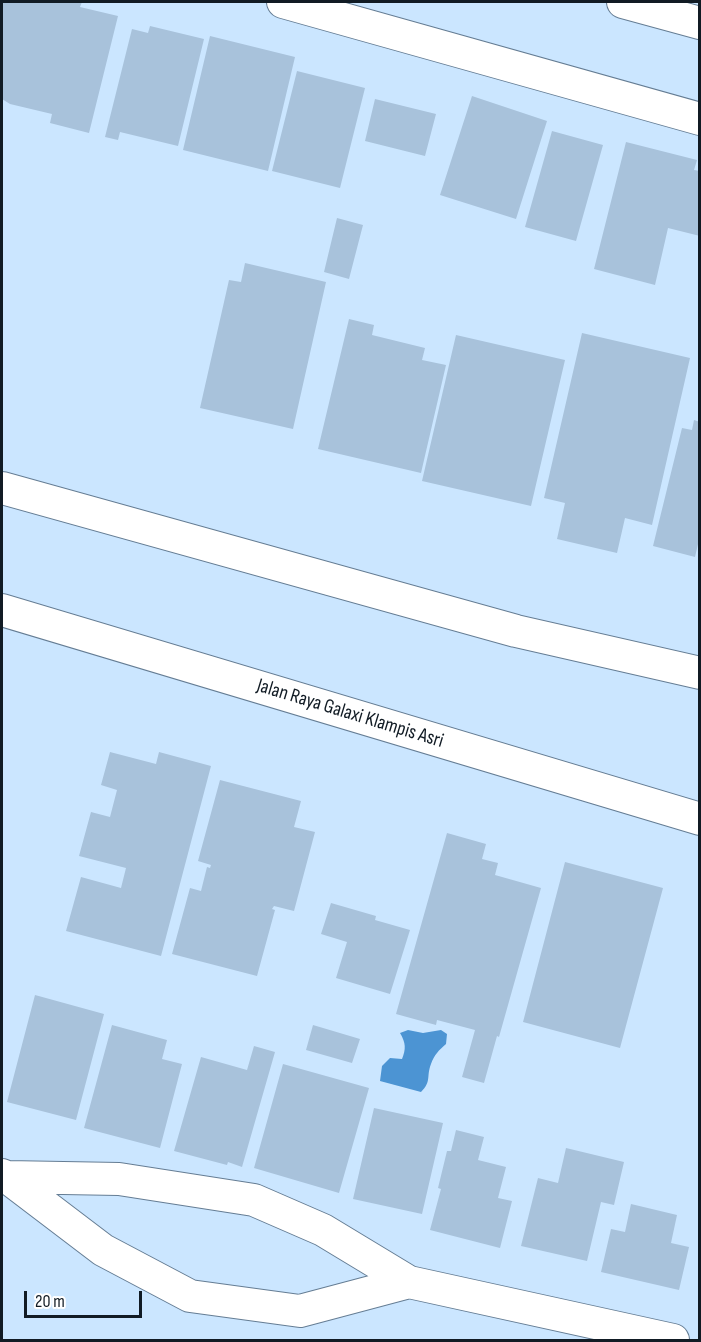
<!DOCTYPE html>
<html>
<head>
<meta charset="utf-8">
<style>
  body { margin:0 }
  #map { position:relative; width:701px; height:1342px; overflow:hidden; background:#cbe6ff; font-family:"Sofia Sans Condensed",sans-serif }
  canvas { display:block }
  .frame { position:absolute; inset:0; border:3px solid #111b24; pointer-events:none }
  .scale { position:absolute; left:24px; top:1291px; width:118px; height:27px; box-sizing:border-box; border:3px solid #111b24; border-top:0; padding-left:8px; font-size:18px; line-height:21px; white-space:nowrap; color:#111b24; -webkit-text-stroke:4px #fff; paint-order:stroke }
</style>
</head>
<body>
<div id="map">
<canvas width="701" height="1342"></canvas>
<div class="frame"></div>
<div class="scale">20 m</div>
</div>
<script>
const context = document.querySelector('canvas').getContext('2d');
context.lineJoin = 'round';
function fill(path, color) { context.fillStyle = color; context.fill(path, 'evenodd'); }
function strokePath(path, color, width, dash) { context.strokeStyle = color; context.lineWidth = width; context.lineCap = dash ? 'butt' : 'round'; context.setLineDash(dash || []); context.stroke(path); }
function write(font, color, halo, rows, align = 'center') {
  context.font = font + ' "Sofia Sans Condensed",sans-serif'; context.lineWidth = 4.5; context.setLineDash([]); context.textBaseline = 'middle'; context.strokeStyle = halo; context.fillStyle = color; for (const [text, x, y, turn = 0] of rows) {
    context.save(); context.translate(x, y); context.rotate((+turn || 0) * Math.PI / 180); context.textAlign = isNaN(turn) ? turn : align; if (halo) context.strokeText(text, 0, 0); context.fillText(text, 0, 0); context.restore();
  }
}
fill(new Path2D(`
  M 408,1030 L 423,1033 L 441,1030 L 447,1034 L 446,1044 C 439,1050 434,1055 431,1064 C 426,1077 432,1081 421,1092 L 380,1081 L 382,1066 L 390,1058 L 402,1059 C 406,1049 406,1043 400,1033 Z`), '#4c94d3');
fill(new Path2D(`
  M 2,2 L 82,2 L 80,7 L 118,16 L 89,133 L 50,123 L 52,114 L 10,104 L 2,99 Z
  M 150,26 L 204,39 L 178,146 L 120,132 L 118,140 L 105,137 L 132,29 L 148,33 Z
  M 210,36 L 295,57 L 268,171 L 183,150 Z
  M 297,71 L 365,88 L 340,188 L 272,171 Z
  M 472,96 L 547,121 L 516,219 L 440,195 Z
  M 375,99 L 436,114 L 425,156 L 365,141 Z
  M 552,131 L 603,145 L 576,241 L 525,227 Z
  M 626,142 L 697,160 L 694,170 L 700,171 L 700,236 L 668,228 L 655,285 L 594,269 Z
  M 337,218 L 363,225 L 349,279 L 324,272 Z
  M 245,263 L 326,282 L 293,429 L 200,408 L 229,280 L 241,282 Z
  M 349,319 L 374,325 L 372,335 L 425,348 L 422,360 L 446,365 L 421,473 L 318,449 Z
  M 582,333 L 690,358 L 652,525 L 625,518 L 617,553 L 557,539 L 565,503 L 544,498 Z
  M 456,335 L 565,360 L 531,506 L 422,481 Z
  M 694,420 L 700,422 L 700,544 L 698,544 L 695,557 L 653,546 L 682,428 L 692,430 Z
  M 110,752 L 156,764 L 159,752 L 211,766 L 161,956 L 66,931 L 81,877 L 121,888 L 126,868 L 79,856 L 91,812 L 110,817 L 117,790 L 101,785 Z
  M 220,780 L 301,801 L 294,827 L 315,832 L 294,911 L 274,906 L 272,909 L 275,910 L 257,976 L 172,954 L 190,888 L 201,891 L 207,867 L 210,868 L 211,865 L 198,861 Z
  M 447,833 L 486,844 L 482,859 L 498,863 L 495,875 L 541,888 L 499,1037 L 497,1036 L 484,1083 L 462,1077 L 475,1030 L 437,1020 L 436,1025 L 396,1014 Z
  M 565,862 L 663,888 L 620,1048 L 523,1022 Z
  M 331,903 L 376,916 L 375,920 L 410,930 L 390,994 L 336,978 L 347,942 L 321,934 Z
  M 35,995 L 104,1014 L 76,1120 L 7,1102 Z
  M 112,1025 L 167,1040 L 162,1059 L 182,1064 L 160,1148 L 84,1128 Z
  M 313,1025 L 360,1039 L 352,1063 L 306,1050 Z
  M 254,1046 L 275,1052 L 242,1167 L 228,1162 L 227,1165 L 174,1151 L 201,1057 L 247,1070 Z
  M 283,1064 L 369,1088 L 339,1193 L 254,1168 Z
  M 374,1108 L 443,1123 L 422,1214 L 353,1199 Z
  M 456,1130 L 484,1137 L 478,1160 L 506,1167 L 498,1198 L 512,1201 L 500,1248 L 430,1230 L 441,1189 L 438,1188 L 447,1151 L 451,1151 Z
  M 566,1148 L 624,1162 L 614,1205 L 601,1202 L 587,1261 L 521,1246 L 538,1178 L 558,1183 Z
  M 631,1204 L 677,1215 L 671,1243 L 689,1247 L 679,1290 L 601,1272 L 611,1229 L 625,1232 Z`), '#a8c2db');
const street = new Path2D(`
  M 283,2 L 700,119
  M 623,2 L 700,23
  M 2,488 L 516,631 L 700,673
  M 2,610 L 700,819
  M 2,1175 L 7,1177 L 119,1179 L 254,1200 L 323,1230 L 409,1282 L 673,1340
  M 7,1177 L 103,1250 L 190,1296 L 300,1311 L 409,1282`);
strokePath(street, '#657d94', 34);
strokePath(street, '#fff', 32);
write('20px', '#111b24', '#fff', [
  ["Jalan Raya Galaxi Klampis Asri",350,714,17]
]);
</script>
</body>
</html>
